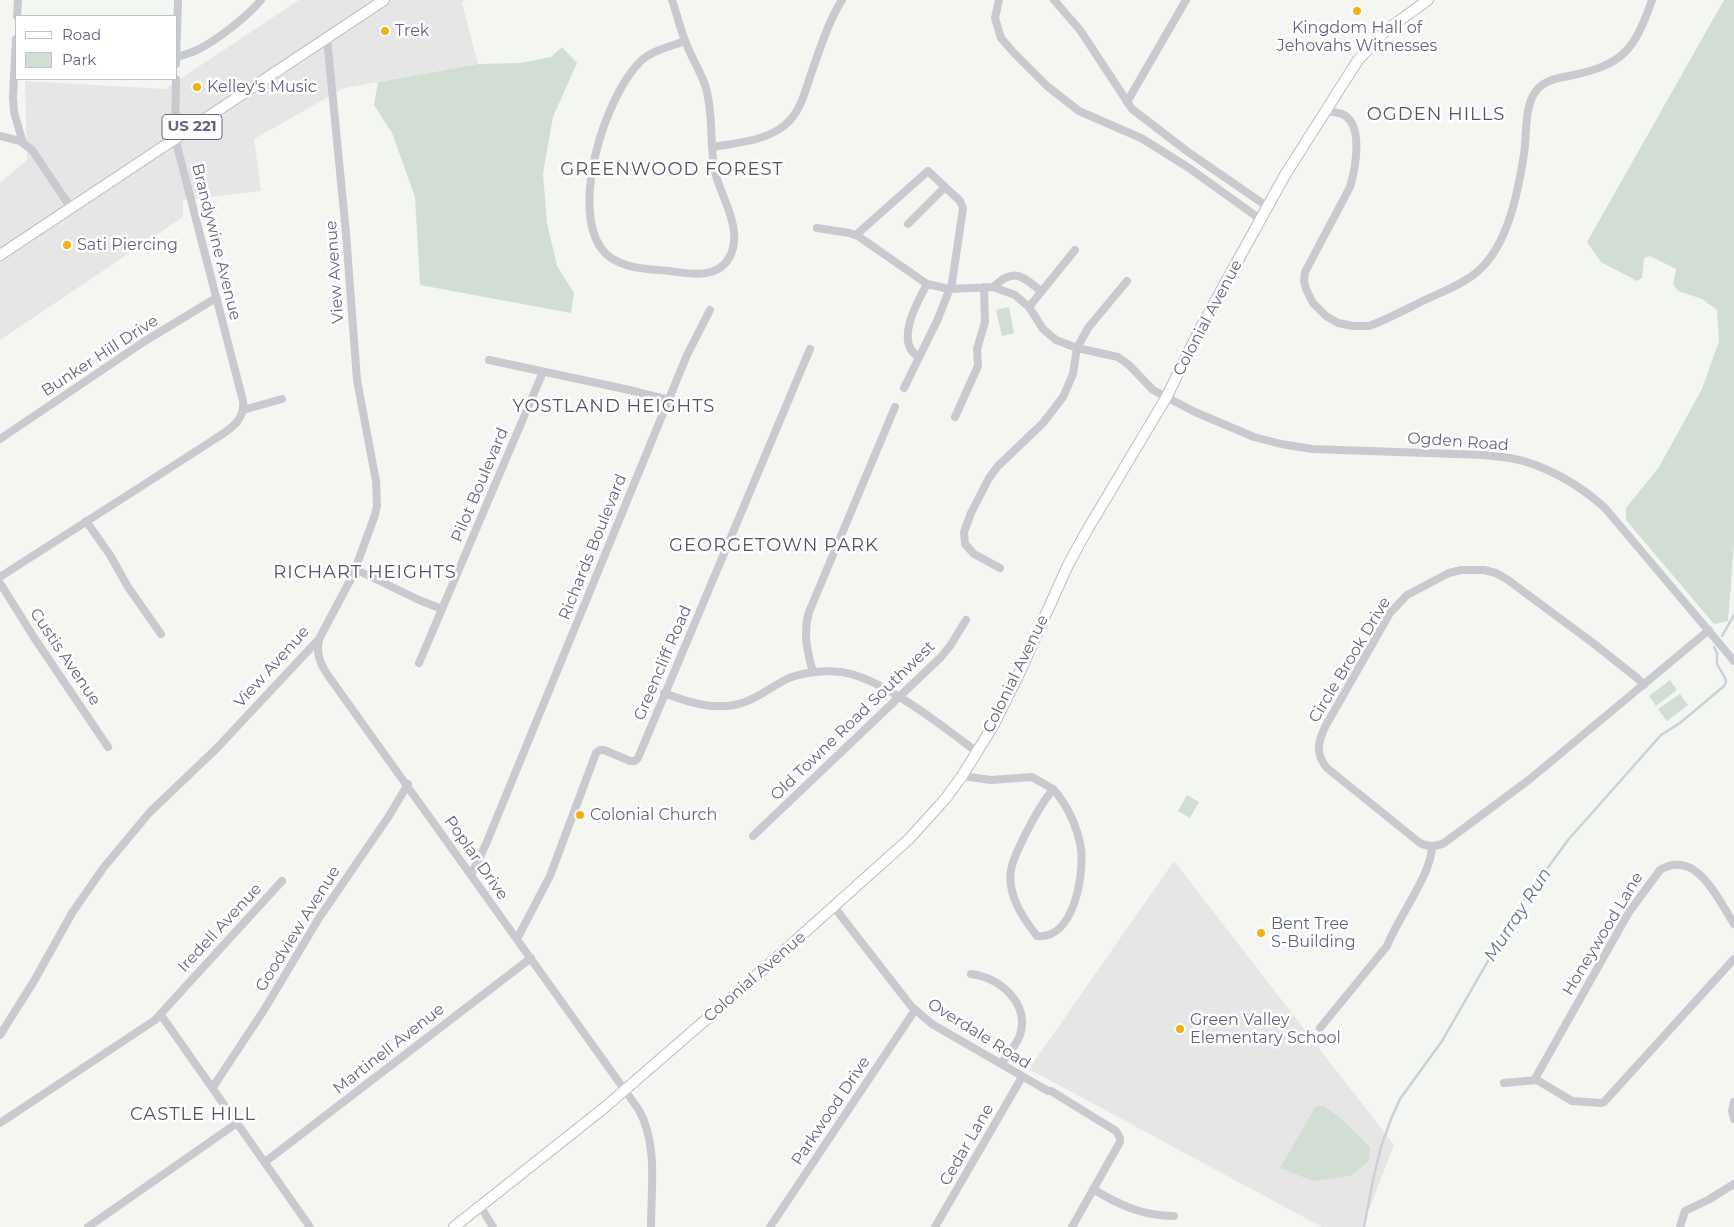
<!DOCTYPE html>
<html>
<head>
<meta charset="utf-8">
<style>
  body { margin:0 }
  #map { position:relative; width:1734px; height:1227px; overflow:hidden; background:#f4f6f1; font-family:Montserrat,sans-serif }
  canvas { display:block }
  .legend { position:absolute; left:15px; top:15px; width:162px; height:65px; box-sizing:border-box; background:#fff; border:1px solid #c0c1ce; margin:0; padding:6px 9px; list-style:none; font-size:15px; color:#626585 }
  .legend li { display:flex; align-items:center; gap:10px; height:25px }
  .legend b { width:25px; border:1px solid #c0c1ce }
</style>
</head>
<body>
<div id="map">
<canvas width="1734" height="1227"></canvas>
<ul class="legend">
<li><b style="height:6px;background:#fff"></b>Road</li>
<li><b style="height:14px;background:#d2ded3"></b>Park</li>
</ul>
</div>
<script>
const context = document.querySelector('canvas').getContext('2d');
context.lineJoin = 'round';
function fill(path, color) { context.fillStyle = color; context.fill(path, 'evenodd'); }
function strokePath(path, color, width, dash) { context.strokeStyle = color; context.lineWidth = width; context.lineCap = dash ? 'butt' : 'round'; context.setLineDash(dash || []); context.stroke(path); }
function write(font, color, halo, rows, align = 'center') {
  context.font = font + ' Montserrat,sans-serif'; context.lineWidth = 5; context.setLineDash([]); context.textBaseline = 'middle'; context.strokeStyle = halo; context.fillStyle = color; for (const [text, x, y, turn = 0] of rows) {
    context.save(); context.translate(x, y); context.rotate((+turn || 0) * Math.PI / 180); context.textAlign = isNaN(turn) ? turn : align; if (halo) context.strokeText(text, 0, 0); context.fillText(text, 0, 0); context.restore();
  }
}
fill(new Path2D(`
  M 299,0 L 465,0 L 462,3 L 478,64 L 344,88 L 254,139 L 261,191 L 183,200 L 183,217 L 0,340 L 0,183 L 27,160 L 25,81 L 165,89 Z
  M 1174,861 L 1394,1145 L 1362,1227 L 1322,1227 L 1029,1069 Z`), '#e5e6e5');
fill(new Path2D(`
  M 1724,0 L 1734,0 L 1734,543 L 1728,621 L 1714,624 L 1626,520 L 1626,508 L 1659,467 L 1702,389 L 1719,341 L 1717,310 L 1702,299 L 1678,291 L 1673,284 L 1676,269 L 1650,256 L 1644,258 L 1642,278 L 1637,281 L 1601,262 L 1587,242 Z
  M 562,47 L 577,63 L 553,117 L 543,173 L 547,223 L 557,266 L 574,293 L 571,313 L 420,285 L 415,197 L 392,133 L 374,105 L 378,82 L 478,64 L 520,63 L 551,57 Z
  M 1009,307 L 1014,333 L 1002,336 L 996,310 Z
  M 1670,680 L 1677,690 L 1656,706 L 1649,696 Z
  M 1680,694 L 1688,705 L 1667,721 L 1658,709 Z
  M 1187,795 L 1199,802 L 1190,818 L 1178,811 Z
  M 1316,1106 L 1324,1106 L 1338,1116 L 1370,1147 L 1369,1161 L 1350,1176 L 1313,1181 L 1280,1168 Z`), '#d2ded3');
strokePath(new Path2D(`
  M 1722,636 L 1734,615
  M 1364,1227 L 1373,1180 L 1381,1147 L 1391,1119 L 1400,1099 L 1442,1041 L 1519,907 L 1568,840 L 1661,735 L 1680,723 L 1724,686 L 1726,682 L 1725,678 L 1717,664 L 1717,653 L 1714,647`), '#cdd0d8', 2.5);
const major = new Path2D(`
  M 0,255 L 384,0
  M 454,1227 L 604,1108 L 747,984 L 909,839 L 946,798 L 962,776 L 993,726 L 1018,676 L 1068,565 L 1086,532 L 1166,398 L 1200,329 L 1285,175 L 1358,60 L 1385,31 L 1428,0`);
strokePath(major, '#bbbcc2', 12);
strokePath(new Path2D(`
  M 672,0 C 677,14 680,29 686,43 C 692,59 701,72 706,88 C 713,113 710,141 714,167 C 718,190 732,209 734,232 C 735,241 733,251 729,258 C 717,279 690,274 670,271 C 648,269 615,269 601,248 C 571,205 605,99 638,64 C 649,51 669,47 685,41
  M 999,0 L 995,18 L 1001,38 L 1014,53 L 1047,86 L 1079,111 L 1141,138 L 1162,151 L 1189,168 L 1260,219
  M 1054,0 L 1080,30 L 1132,109 L 1188,152 L 1268,207
  M 17,16 L 18,0
  M 16,39 L 13,97 L 14,112 L 23,143
  M 176,57 C 184,55 192,53 199,49 C 217,40 248,16 261,0
  M 176,64 L 178,0
  M 1127,102 L 1186,0
  M 1325,111 C 1330,112 1340,112 1344,115 C 1364,126 1355,170 1350,187 L 1305,272 L 1304,281 L 1306,289 L 1313,303 L 1326,316 L 1338,323 L 1353,326 L 1369,326 C 1389,319 1408,308 1427,299 C 1444,291 1463,284 1477,272 C 1508,246 1518,192 1524,154 C 1527,136 1524,106 1536,91 C 1543,81 1557,78 1569,76 C 1623,65 1634,51 1652,0
  M 0,136 L 20,141 L 32,150 L 71,208
  M 712,147 C 736,143 766,141 785,125 C 800,113 805,92 811,74 C 820,49 828,22 842,0
  M 817,228 L 849,233 L 858,236 L 927,284 L 949,289 L 993,287 L 1015,295 L 1029,307 L 1043,329 L 1056,340 L 1077,348 L 1118,357 L 1129,365 L 1153,390 L 1195,412 L 1254,437 L 1281,444 L 1312,449 L 1484,455 C 1492,456 1502,457 1510,458 C 1544,464 1580,485 1605,508 L 1734,661
  M 856,235 L 928,171 L 945,187
  M 993,287 C 1014,268 1021,275 1041,291
  M 1029,307 L 1075,250
  M 919,357 C 894,343 917,302 927,284
  M 489,360 L 625,389 L 669,400
  M 904,388 L 937,321 L 952,283 L 963,208 L 960,201 L 945,187 L 908,224
  M 243,410 L 282,399
  M 955,417 L 978,366 L 977,349 L 985,322 L 984,287
  M 0,439 L 145,341 L 216,298
  M 86,521 L 110,555 L 128,587 L 161,634
  M 1000,568 L 974,554 L 965,544 L 964,532 L 971,513 L 989,478 L 998,466 L 1043,423 L 1063,397 L 1073,374 L 1077,348 L 1088,328 L 1127,281
  M 355,569 L 419,600 L 442,609
  M 0,577 L 215,439 C 230,429 245,421 243,401 L 175,138 L 176,79
  M 0,583 L 35,639 L 108,747
  M 319,641 C 314,659 327,674 337,688 L 639,1110 C 658,1145 651,1188 651,1227
  M 419,663 L 543,372
  M 813,672 C 807,652 803,632 809,612 L 895,407
  M 1644,685 L 1637,678 L 1593,643 L 1508,580 L 1496,573 L 1484,570 L 1461,570 L 1449,573 L 1407,595 L 1390,613 L 1325,727 C 1318,742 1315,754 1327,768 L 1420,843 C 1429,847 1435,847 1444,843 L 1530,779 L 1709,630
  M 664,693 C 690,703 718,712 745,702 C 761,696 774,685 789,678 C 805,672 824,670 841,672 C 881,677 944,727 977,752
  M 962,776 L 991,780 L 1032,777 L 1053,789
  M 1053,789 C 1067,804 1078,828 1081,849 C 1084,875 1074,940 1037,936 C 1023,918 1007,895 1011,870 C 1013,858 1020,846 1025,835 C 1033,819 1042,803 1053,789 Z
  M 753,836 L 941,657 L 950,646 L 966,620
  M 471,875 L 486,844 L 687,355 L 710,310
  M 834,907 L 911,1006 L 932,1024 L 1048,1091 L 1051,1091 L 1116,1131 L 1120,1138 L 1120,1142 L 1072,1227
  M 1734,924 C 1718,899 1696,848 1660,870 L 1629,912 L 1536,1077 L 1537,1080 L 1572,1101 L 1601,1103 L 1604,1102 L 1734,959
  M 517,939 L 550,876 L 596,753 L 600,750 L 604,750 L 630,761 L 635,761 L 638,758 L 810,349
  M 971,974 C 1000,978 1030,1003 1020,1035 C 1016,1046 1007,1055 1001,1064
  M 161,1015 L 310,1227
  M 1320,1028 L 1387,946 C 1398,917 1432,874 1432,846
  M 0,1035 L 34,981 L 72,913 L 104,867 L 150,812 L 217,748 L 319,639 L 353,575 L 375,515 L 377,505 L 376,481 L 357,380 L 346,233 L 327,38
  M 1504,1083 L 1537,1080
  M 213,1087 L 264,1010 L 319,918 L 389,816 L 408,784
  M 1734,1102 L 1732,1111 L 1734,1119
  M 0,1123 L 155,1020 L 282,881
  M 265,1162 L 531,958
  M 1093,1189 C 1119,1205 1143,1216 1174,1216
  M 480,1206 L 493,1227
  M 88,1227 L 237,1123
  M 770,1227 L 915,1010
  M 935,1227 L 1022,1077
  M 1680,1227 L 1685,1211 L 1708,1200 L 1734,1184`), '#c9cacf', 8);
strokePath(major, '#fff', 10);
for (const [x, y, r, color] of [
  [1357,11,5,"#f3af14"],
  [385,31,5,"#f3af14"],
  [197,87,5,"#f3af14"],
  [67,245,5,"#f3af14"],
  [580,815,5,"#f3af14"],
  [1261,933,5,"#f3af14"],
  [1180,1029,5,"#f3af14"]
]) { const dot = new Path2D(); dot.arc(x, y, r, 0, 2 * Math.PI); context.fillStyle = color; context.fill(dot); strokePath(dot, '#fff', 2); }
for (const [x, y, w] of [
  [192,127,60]
]) { const box = new Path2D(); box.roundRect(x - w / 2, y - 12.5, w, 25, 4); context.fillStyle = '#fff'; context.fill(box); strokePath(box, '#626585', 1); }
write('bold 15px', '#626585', null, [
  ["US 221",192,127]
]);
write('16px', '#626585', '#fff', [
  ["Kingdom Hall of",1357,28,"center"],
  ["Jehovahs Witnesses",1357,46,"center"],
  ["Trek",395,31],
  ["Kelley's Music",207,87],
  ["Sati Piercing",77,245],
  ["Colonial Church",590,815],
  ["Bent Tree",1271,924],
  ["S-Building",1271,942],
  ["Green Valley",1190,1020],
  ["Elementary School",1190,1038]
], 'left');
write('16px', '#626585', '#fff', [
  ["Brandywine Avenue",216,242,76],
  ["View Avenue",335,272,-94],
  ["Colonial Avenue",1208,318,-62],
  ["Bunker Hill Drive",100,356,-33],
  ["Ogden Road",1458,442,4],
  ["Pilot Boulevard",480,485,-67],
  ["Richards Boulevard",593,547,-68],
  ["Custis Avenue",65,657,56],
  ["Circle Brook Drive",1350,660,-59],
  ["Greencliff Road",663,663,-67],
  ["View Avenue",272,667,-48],
  ["Colonial Avenue",1016,674,-64],
  ["Old Towne Road Southwest",853,721,-44],
  ["Poplar Drive",476,858,55],
  ["Iredell Avenue",220,928,-47],
  ["Goodview Avenue",298,929,-58],
  ["Honeywood Lane",1603,934,-59],
  ["Colonial Avenue",755,977,-41],
  ["Overdale Road",979,1034,32],
  ["Martinell Avenue",389,1049,-38],
  ["Parkwood Drive",831,1111,-56],
  ["Cedar Lane",967,1145,-60]
]);
context.letterSpacing = '1px';
write('18px', '#50536a', '#fff', [
  ["OGDEN HILLS",1436,115],
  ["GREENWOOD FOREST",672,170],
  ["YOSTLAND HEIGHTS",614,407],
  ["GEORGETOWN PARK",774,546],
  ["RICHART HEIGHTS",365,573],
  ["CASTLE HILL",193,1115]
]);
context.letterSpacing = '0px';
write('italic 18px', '#667291', '#fff', [
  ["Murray Run",1518,915,-57]
]);
</script>
</body>
</html>
